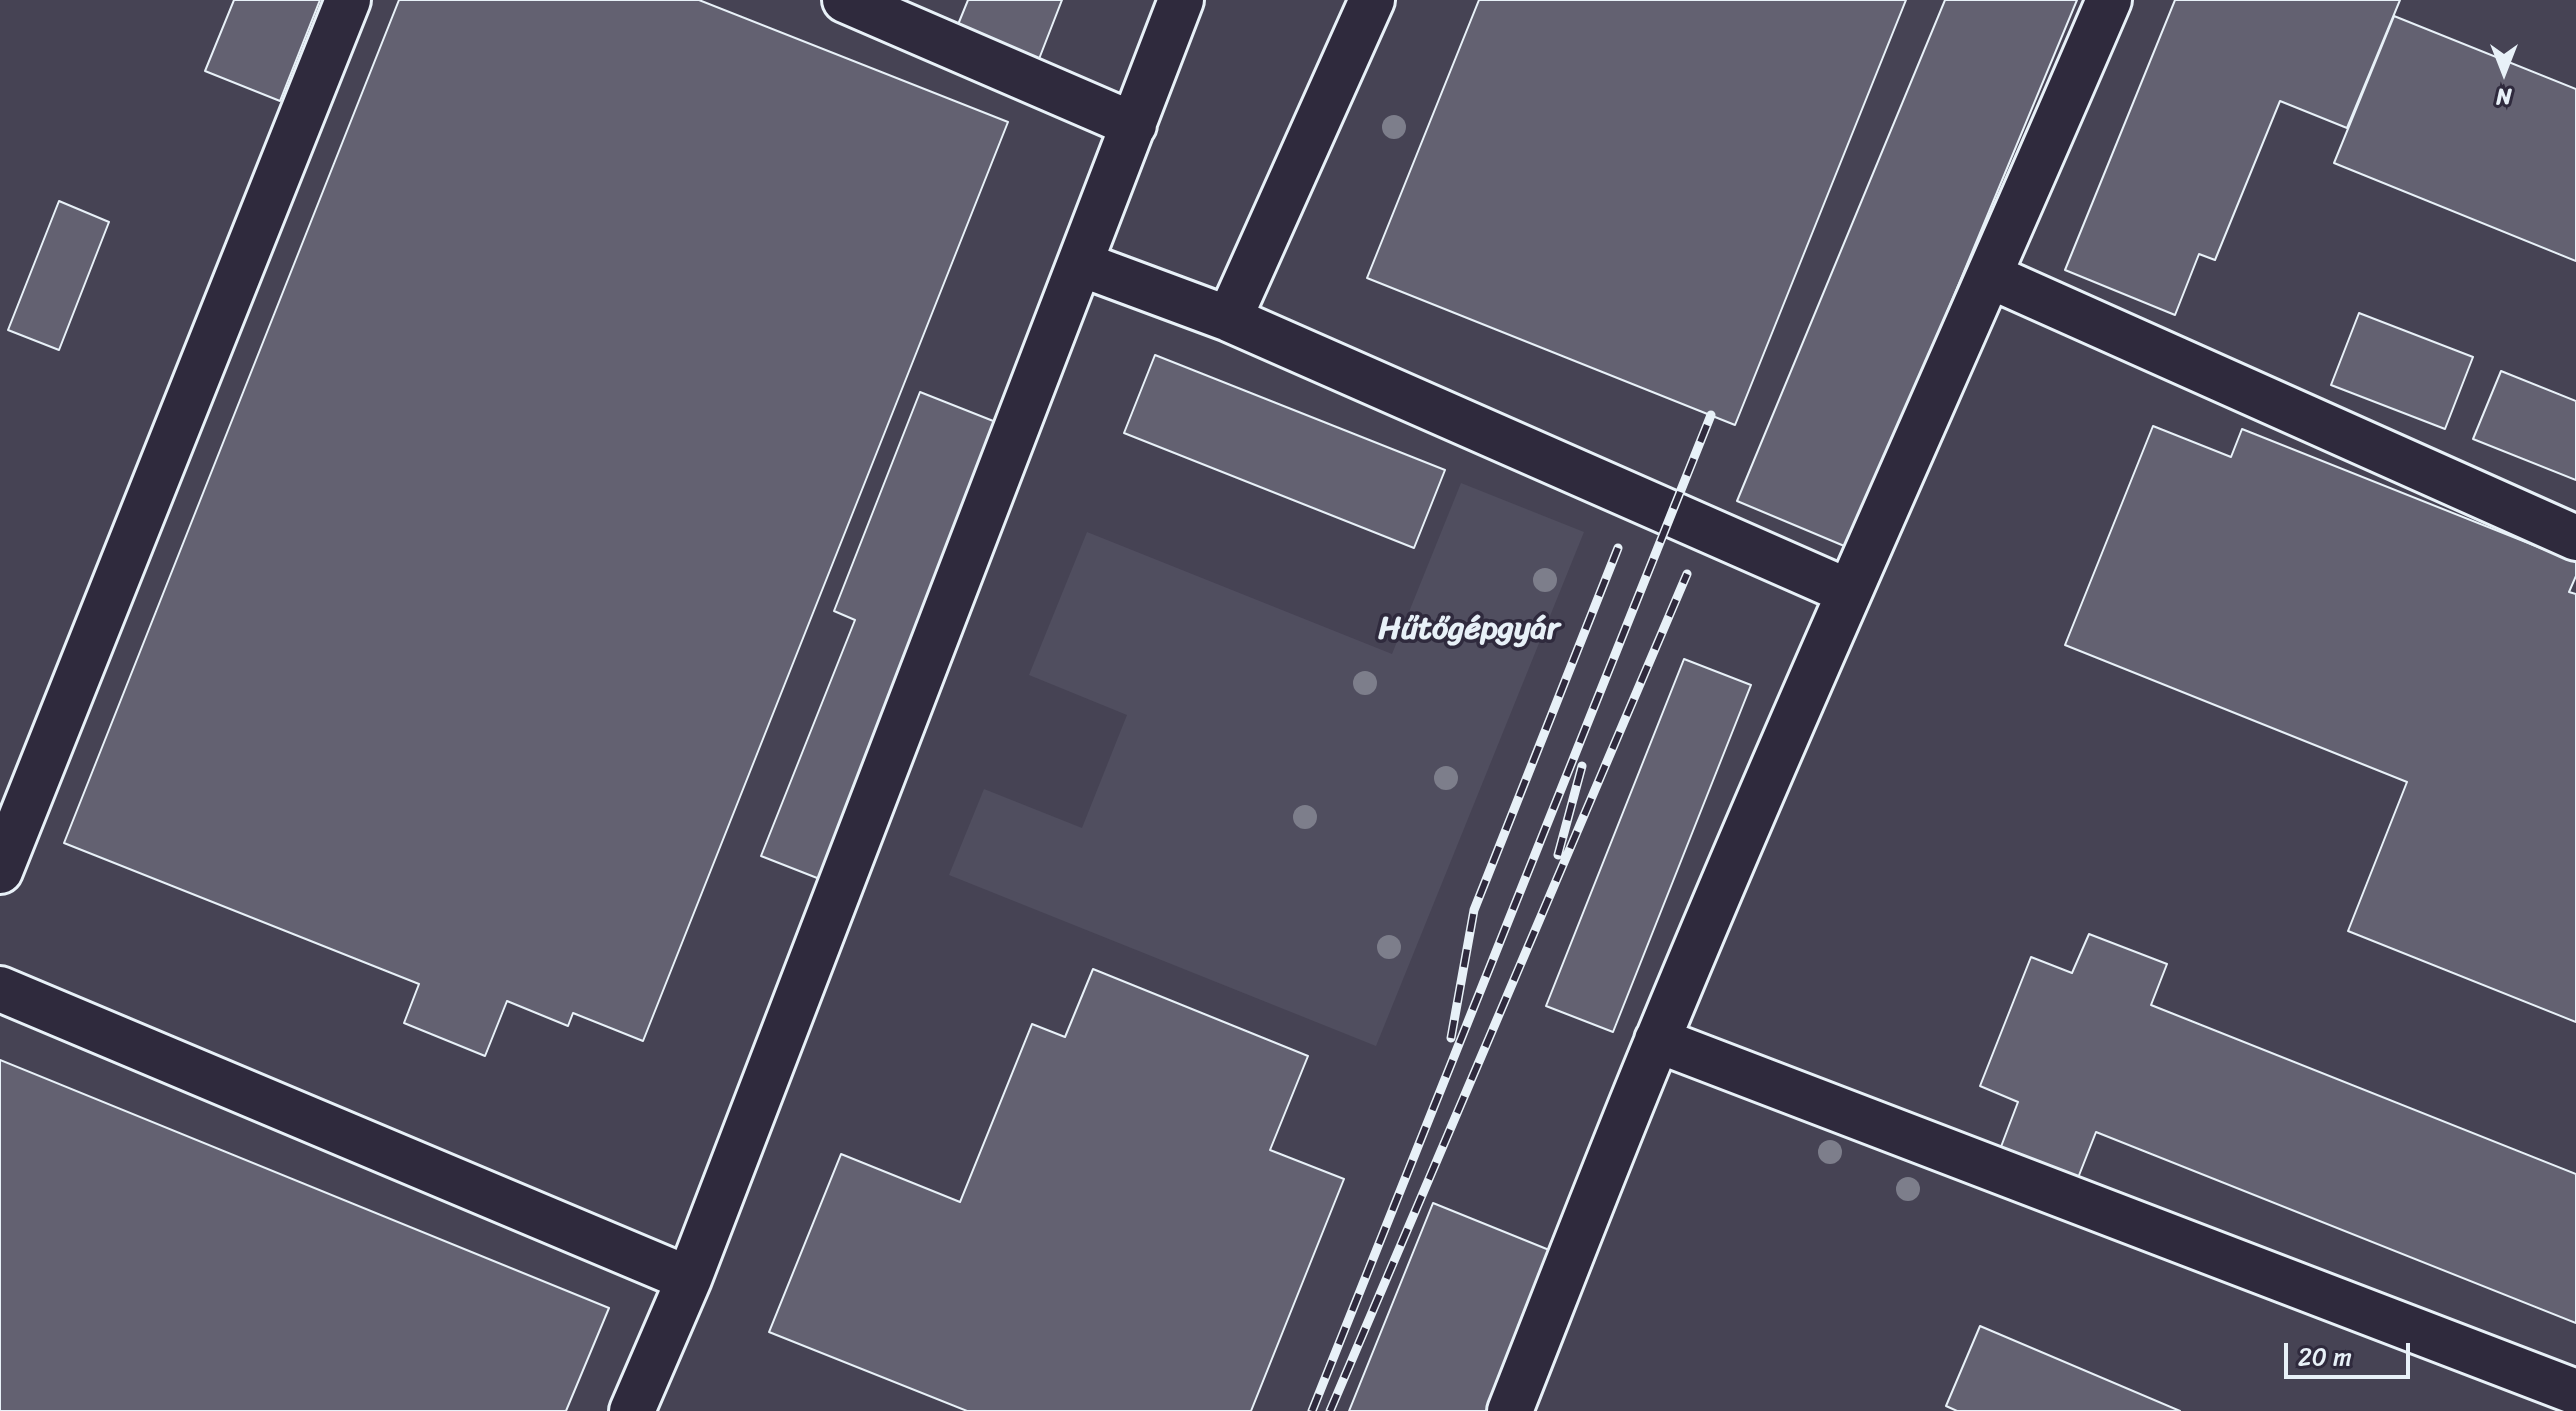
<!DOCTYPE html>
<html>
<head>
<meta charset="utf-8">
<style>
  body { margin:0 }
  #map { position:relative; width:2576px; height:1411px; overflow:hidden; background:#3a3648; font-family:Sriracha,sans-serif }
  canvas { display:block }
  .north { position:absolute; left:2464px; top:32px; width:80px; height:80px; -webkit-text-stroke:6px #2f2a3d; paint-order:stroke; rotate:180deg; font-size:22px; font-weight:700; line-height:32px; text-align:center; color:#e8f1f8 }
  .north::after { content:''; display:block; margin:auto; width:28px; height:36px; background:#e8f1f8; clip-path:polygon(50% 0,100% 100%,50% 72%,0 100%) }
  .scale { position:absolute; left:2284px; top:1343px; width:126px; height:36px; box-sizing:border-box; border:4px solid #e8f1f8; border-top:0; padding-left:10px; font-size:24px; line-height:28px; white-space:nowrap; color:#e8f1f8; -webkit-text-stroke:6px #2f2a3d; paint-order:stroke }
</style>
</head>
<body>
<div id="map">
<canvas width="2576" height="1411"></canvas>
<div class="north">N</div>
<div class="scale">20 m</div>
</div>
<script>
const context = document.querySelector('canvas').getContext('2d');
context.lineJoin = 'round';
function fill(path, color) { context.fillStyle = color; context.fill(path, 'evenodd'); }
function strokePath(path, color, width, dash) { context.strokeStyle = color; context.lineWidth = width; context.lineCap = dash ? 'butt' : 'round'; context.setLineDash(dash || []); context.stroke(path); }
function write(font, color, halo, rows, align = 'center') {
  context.font = font + ' Sriracha,sans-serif'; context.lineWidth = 7; context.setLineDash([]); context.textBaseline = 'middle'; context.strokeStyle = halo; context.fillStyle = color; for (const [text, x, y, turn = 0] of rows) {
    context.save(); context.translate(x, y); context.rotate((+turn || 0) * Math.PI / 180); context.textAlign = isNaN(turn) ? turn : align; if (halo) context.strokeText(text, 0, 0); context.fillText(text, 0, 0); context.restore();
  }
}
fill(new Path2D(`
  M 0,0 L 2576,0 L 2576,1411 L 0,1411 Z`), '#464354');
fill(new Path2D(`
  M 1461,483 L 1584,532 L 1376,1046 L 949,875 L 984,789 L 1082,828 L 1127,715 L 1029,675 L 1087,532 L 1392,654 Z`), '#504e5f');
const building = new Path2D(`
  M 234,0 L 320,0 L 280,101 L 205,71 Z
  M 399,0 L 699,0 L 1008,122 L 643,1041 L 573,1013 L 568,1026 L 507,1001 L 485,1056 L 404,1023 L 419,984 L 64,843 Z
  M 968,0 L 1062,0 L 1039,59 L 957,27 Z
  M 1479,0 L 1906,0 L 1735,425 L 1367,278 Z
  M 1945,0 L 2077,0 L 1849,548 L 1737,501 Z
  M 2175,0 L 2400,0 L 2347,128 L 2280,101 L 2215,260 L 2199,254 L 2175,315 L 2065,270 Z
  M 2394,16 L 2576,89 L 2576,261 L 2334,163 Z
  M 59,201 L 109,222 L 59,350 L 8,330 Z
  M 2359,313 L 2473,357 L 2445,429 L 2331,385 Z
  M 1155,355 L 1445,470 L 1414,548 L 1124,433 Z
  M 2501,371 L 2576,401 L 2576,480 L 2473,439 Z
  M 920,392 L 1016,430 L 835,885 L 761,856 L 855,620 L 834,611 Z
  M 2153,426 L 2231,457 L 2242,429 L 2576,562 L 2576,576 L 2569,592 L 2576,594 L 2576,1022 L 2348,931 L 2407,782 L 2065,645 Z
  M 1684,659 L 1751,685 L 1613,1032 L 1546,1006 Z
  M 2089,934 L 2167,964 L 2151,1005 L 2576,1174 L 2576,1323 L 2096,1132 L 2076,1183 L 1999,1152 L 2018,1102 L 1980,1086 L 2031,957 L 2072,973 Z
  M 1093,969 L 1308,1056 L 1270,1150 L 1344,1179 L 1251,1411 L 967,1411 L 769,1332 L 841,1154 L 960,1202 L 1032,1024 L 1065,1037 Z
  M 0,1060 L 609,1308 L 566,1411 L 0,1411 Z
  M 1433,1203 L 1564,1256 L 1502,1411 L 1349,1411 Z
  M 1980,1326 L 2180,1411 L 1957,1411 L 1946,1406 Z`);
fill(building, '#636171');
strokePath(building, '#e8f1f8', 2);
const minor = new Path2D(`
  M 845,0 L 1134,125
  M 1081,264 L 1229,319 L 1849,592
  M 1990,276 L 2576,538
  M 1229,319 L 1372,0
  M 0,871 L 348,0
  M 0,989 L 689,1279
  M 1657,1040 L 2576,1392
  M 632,1411 L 689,1279 L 1181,0
  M 1510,1411 C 1559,1287 1607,1162 1658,1039 C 1802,690 1960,347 2109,0`);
strokePath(minor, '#e8f1f8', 50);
strokePath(minor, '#2f2a3d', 44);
const rail = new Path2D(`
  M 1558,855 L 1582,766
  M 1451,1038 L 1474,910 L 1618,548
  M 1312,1411 L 1711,415
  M 1330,1411 L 1687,574`);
strokePath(rail, '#e8f1f8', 9);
strokePath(rail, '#2f2a3d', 6, [18]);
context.fillStyle = '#7d7e8b';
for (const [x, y] of [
  [1394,127],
  [1545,580],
  [1365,683],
  [1446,778],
  [1305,817],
  [1389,947],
  [1830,1152],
  [1908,1189]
]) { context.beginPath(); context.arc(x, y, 12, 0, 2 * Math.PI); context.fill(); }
write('bold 32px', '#e8f1f8', '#2f2a3d', [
  ["Hűtőgépgyár",1469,630]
]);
</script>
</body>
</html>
